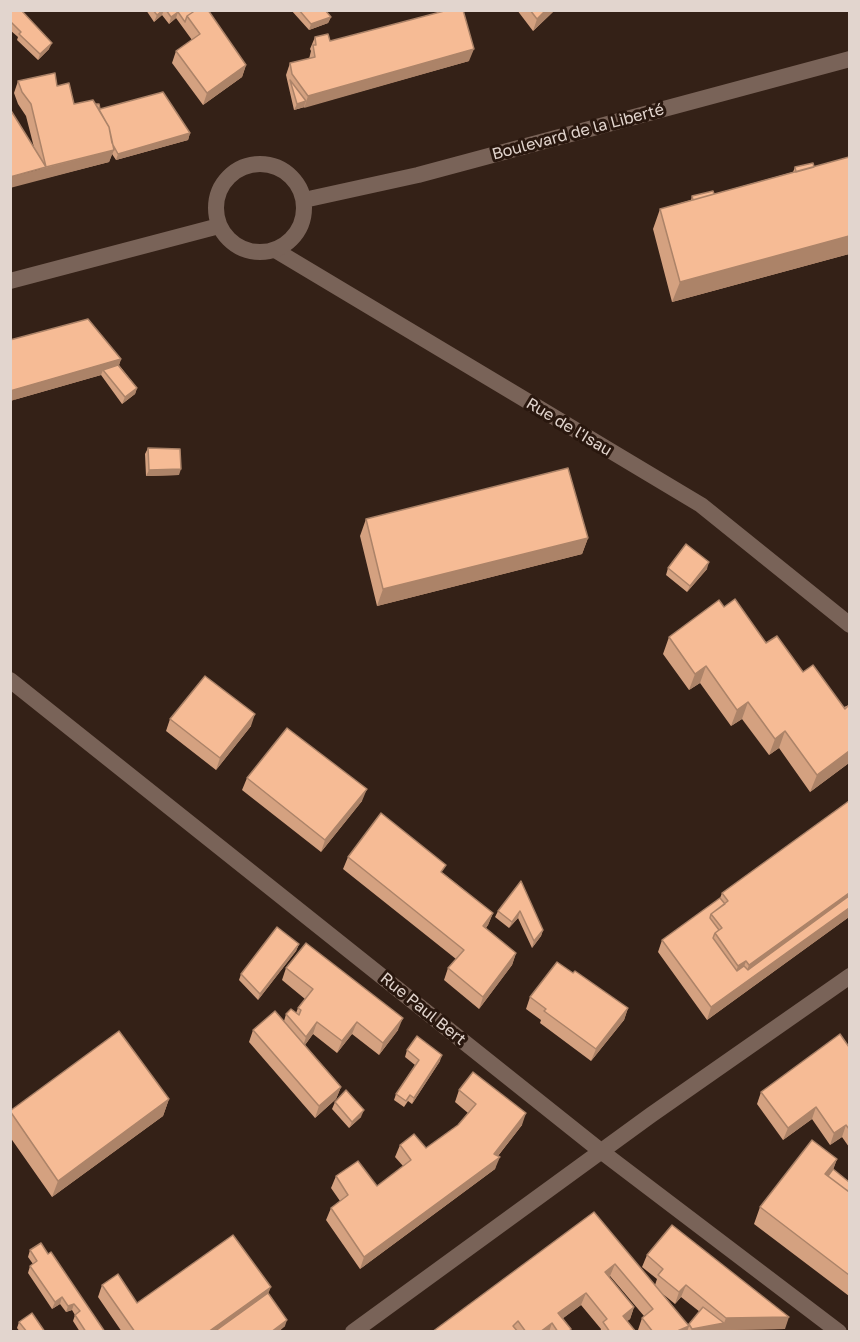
<!DOCTYPE html>
<html>
<head>
<meta charset="utf-8">
<style>
  body { margin:0 }
  #map { position:relative; width:860px; height:1342px; overflow:hidden; background:#342117; font-family:"Golos Text",sans-serif }
  canvas { display:block }
  .frame { position:absolute; inset:0; border:12px solid #e2d5ce; pointer-events:none }
</style>
</head>
<body>
<div id="map">
<canvas width="860" height="1342"></canvas>
<div class="frame"></div>
</div>
<script>
const context = document.querySelector('canvas').getContext('2d');
context.lineJoin = 'round';
function strokePath(path, color, width, dash) { context.strokeStyle = color; context.lineWidth = width; context.lineCap = dash ? 'butt' : 'round'; context.setLineDash(dash || []); context.stroke(path); }
function fill(path, color) { context.fillStyle = color; context.fill(path, 'evenodd'); }
function write(font, color, halo, rows, align = 'center') {
  context.font = font + ' "Golos Text",sans-serif'; context.lineWidth = 6; context.setLineDash([]); context.textBaseline = 'middle'; context.strokeStyle = halo; context.fillStyle = color; for (const [text, x, y, turn = 0] of rows) {
    context.save(); context.translate(x, y); context.rotate((+turn || 0) * Math.PI / 180); context.textAlign = isNaN(turn) ? turn : align; if (halo) context.strokeText(text, 0, 0); context.fillText(text, 0, 0); context.restore();
  }
}
strokePath(new Path2D(`
  M 275,250 L 701,505 L 850,625
  M 10,680 L 602,1152 L 839,1332
  M 353,1332 L 651,1115 L 850,976`), '#796358', 16);
strokePath(new Path2D(`
  M216 208a44 44 0 1 1 88 0a44 44 0 1 1-88 0Z
  M 304,200 L 418,175 L 850,59
  M 10,281 L 219,226`), '#796358', 16);
fill(new Path2D(`
  M 146,10 L 208,10 L 246,65 L 242,77 L 203,105 L 172,63 L 176,51 L 192,40 L 176,18 L 169,24 L 162,15 L 154,22 Z
  M 291,10 L 325,10 L 331,17 L 328,23 L 309,30 Z
  M 517,10 L 555,10 L 533,31 Z
  M 10,11 L 49,49 L 38,60 L 17,40 L 18,37 L 10,30 Z
  M 315,37 L 330,41 L 469,61 L 294,110 L 286,75 L 290,63 L 309,59 L 311,51 L 310,49 Z
  M 18,81 L 57,86 L 74,104 L 96,104 L 100,109 L 190,133 L 188,140 L 116,160 L 112,154 L 109,162 L 42,179 L 26,116 L 18,104 L 14,93 Z
  M 849,157 L 849,254 L 672,302 L 653,229 L 660,209 L 691,200 L 692,196 L 714,194 L 793,172 L 795,167 L 814,167 Z
  M 121,359 L 119,365 L 137,388 L 135,394 L 122,404 L 101,375 L 10,401 Z
  M 148,448 L 179,475 L 146,476 L 145,454 Z
  M 366,519 L 588,538 L 582,554 L 377,606 L 360,536 Z
  M 668,568 L 707,569 L 687,592 L 666,575 Z
  M 669,637 L 765,641 L 802,670 L 844,707 L 849,705 L 849,763 L 810,792 L 779,748 L 769,755 L 742,719 L 731,726 L 700,683 L 689,690 L 663,654 Z
  M 170,719 L 251,726 L 216,770 L 166,731 Z
  M 247,778 L 362,801 L 321,852 L 242,790 Z
  M 849,801 L 849,917 L 707,1020 L 658,952 L 662,940 L 720,898 L 722,893 Z
  M 348,857 L 443,873 L 493,913 L 488,925 L 486,928 L 516,953 L 512,965 L 479,1009 L 444,980 L 448,968 L 456,959 L 343,869 Z
  M 521,881 L 543,930 L 541,936 L 532,948 L 518,918 L 509,928 L 495,917 L 498,911 Z
  M 299,944 L 296,951 L 258,1000 L 239,980 L 241,974 Z
  M 286,968 L 398,1030 L 379,1055 L 352,1034 L 337,1053 L 313,1034 L 305,1045 L 341,1087 L 336,1099 L 315,1118 L 249,1042 L 253,1030 L 284,1021 L 286,1014 L 296,1013 L 298,1008 L 305,999 L 282,980 Z
  M 573,973 L 628,1008 L 624,1020 L 591,1061 L 540,1023 L 541,1020 L 526,1009 L 530,997 Z
  M 849,1047 L 849,1147 L 842,1137 L 830,1145 L 812,1119 L 783,1140 L 757,1104 L 761,1092 Z
  M 407,1050 L 440,1061 L 412,1104 L 408,1101 L 404,1107 L 394,1100 L 396,1094 L 415,1065 L 405,1057 Z
  M 459,1090 L 522,1125 L 498,1156 L 495,1169 L 360,1269 L 326,1220 L 331,1208 L 340,1201 L 331,1188 L 336,1176 L 377,1186 L 403,1166 L 395,1157 L 400,1145 L 426,1148 L 458,1125 L 468,1113 L 455,1102 Z
  M 169,1099 L 163,1116 L 52,1197 L 10,1137 L 10,1111 Z
  M 335,1102 L 361,1117 L 349,1128 L 332,1109 Z
  M 837,1159 L 833,1169 L 849,1182 L 849,1296 L 754,1224 L 760,1207 Z
  M 594,1212 L 655,1285 L 657,1279 L 642,1267 L 647,1255 L 785,1329 L 722,1330 L 711,1332 L 639,1332 L 638,1330 L 642,1318 L 644,1316 L 610,1276 L 609,1277 L 634,1307 L 630,1319 L 627,1321 L 636,1332 L 600,1332 L 601,1329 L 581,1305 L 563,1318 L 571,1329 L 571,1332 L 432,1332 ZM 663,1294 L 675,1304 L 681,1297 L 700,1312 L 689,1326 Z
  M 30,1250 L 48,1254 L 105,1332 L 80,1332 L 73,1321 L 75,1315 L 72,1310 L 66,1312 L 60,1304 L 52,1309 L 28,1273 L 30,1266 L 33,1264 L 28,1257 Z
  M 102,1285 L 137,1303 L 268,1293 L 285,1326 L 278,1332 L 122,1332 L 98,1297 Z
  M 19,1322 L 45,1332 L 20,1332 L 17,1328 Z`), '#d4a180');
fill(new Path2D(`
  M 163,10 L 164,10 L 162,15 L 154,22 L 157,15 Z
  M 546,10 L 555,10 L 533,31 L 537,19 Z
  M 178,12 L 176,18 L 169,24 L 171,17 Z
  M 331,17 L 328,23 L 309,30 L 311,24 Z
  M 52,43 L 49,49 L 38,60 L 40,54 Z
  M 474,49 L 469,61 L 304,108 L 308,96 Z
  M 246,65 L 242,77 L 203,105 L 207,93 Z
  M 306,101 L 304,107 L 294,110 L 297,104 Z
  M 190,133 L 188,140 L 116,160 L 118,154 Z
  M 114,150 L 109,162 L 10,188 L 10,177 Z
  M 849,236 L 849,254 L 672,302 L 680,282 Z
  M 121,359 L 117,371 L 103,370 L 101,375 L 10,401 L 10,391 Z
  M 137,388 L 135,394 L 122,404 L 125,397 Z
  M 181,469 L 179,475 L 146,476 L 149,470 Z
  M 588,538 L 582,554 L 377,606 L 383,589 Z
  M 709,562 L 707,569 L 687,592 L 690,586 Z
  M 706,666 L 700,683 L 689,690 L 695,674 Z
  M 748,702 L 742,719 L 731,726 L 737,710 Z
  M 255,714 L 251,726 L 216,770 L 220,758 Z
  M 785,731 L 779,748 L 769,755 L 775,739 Z
  M 849,751 L 849,763 L 810,792 L 817,775 Z
  M 367,789 L 362,801 L 321,852 L 325,840 Z
  M 849,893 L 849,905 L 743,982 L 749,965 Z
  M 849,908 L 849,917 L 707,1020 L 711,1007 Z
  M 520,911 L 518,918 L 509,928 L 512,922 Z
  M 493,913 L 488,925 L 478,938 L 483,926 Z
  M 543,930 L 541,936 L 532,948 L 534,941 Z
  M 299,944 L 296,951 L 258,1000 L 260,994 Z
  M 516,953 L 512,965 L 479,1009 L 483,997 Z
  M 746,961 L 740,978 L 732,983 L 738,966 Z
  M 628,1008 L 624,1020 L 591,1061 L 596,1049 Z
  M 403,1018 L 398,1030 L 379,1055 L 383,1043 Z
  M 317,1022 L 313,1034 L 302,1049 L 306,1037 Z
  M 357,1022 L 352,1034 L 337,1053 L 342,1041 Z
  M 442,1055 L 440,1061 L 412,1104 L 414,1098 Z
  M 341,1087 L 336,1099 L 315,1118 L 319,1106 Z
  M 169,1099 L 163,1116 L 52,1197 L 58,1181 Z
  M 816,1107 L 812,1119 L 783,1140 L 788,1128 Z
  M 364,1110 L 361,1117 L 349,1128 L 352,1122 Z
  M 526,1113 L 522,1125 L 493,1162 L 500,1157 L 495,1169 L 360,1269 L 364,1257 L 494,1154 Z
  M 846,1125 L 842,1137 L 830,1145 L 834,1133 Z
  M 837,1159 L 831,1176 L 822,1184 L 825,1174 Z
  M 615,1264 L 610,1276 L 601,1284 L 605,1272 Z
  M 686,1285 L 681,1297 L 675,1304 L 679,1292 Z
  M 271,1287 L 266,1299 L 220,1332 L 208,1332 Z
  M 586,1293 L 581,1305 L 554,1325 L 558,1313 Z
  M 62,1297 L 60,1304 L 52,1309 L 55,1302 Z
  M 74,1304 L 72,1310 L 66,1312 L 68,1306 Z
  M 634,1307 L 630,1319 L 619,1328 L 623,1316 Z
  M 789,1317 L 785,1329 L 722,1330 L 711,1332 L 691,1332 L 692,1329 L 724,1323 L 726,1318 Z
  M 287,1320 L 285,1326 L 278,1332 L 271,1332 Z
  M 552,1323 L 549,1332 L 540,1332 Z
  M 689,1326 L 687,1332 L 675,1332 Z`), '#ac8368');
const building = new Path2D(`
  M 11,10 L 21,10 L 52,43 L 40,54 L 19,34 L 21,32 L 10,21 Z
  M 153,10 L 163,10 L 157,15 Z
  M 166,10 L 196,10 L 187,16 L 185,22 L 178,12 L 171,17 Z
  M 196,10 L 208,10 L 246,65 L 207,93 L 176,51 L 200,34 L 187,16 Z
  M 299,10 L 325,10 L 331,17 L 311,24 Z
  M 448,10 L 463,10 L 474,49 L 308,96 L 292,74 L 290,63 L 315,57 L 313,45 L 316,45 L 315,37 L 328,34 L 330,41 Z
  M 530,10 L 546,10 L 537,19 Z
  M 55,73 L 57,86 L 69,83 L 74,104 L 93,100 L 109,127 L 114,150 L 46,167 L 31,104 L 22,92 L 18,81 Z
  M 290,80 L 306,101 L 297,104 Z
  M 163,92 L 190,133 L 118,154 L 112,143 L 109,127 L 96,104 L 99,104 L 100,109 Z
  M 10,109 L 46,167 L 10,177 Z
  M 849,157 L 849,236 L 680,282 L 660,209 Z
  M 813,163 L 814,167 L 796,172 L 795,167 Z
  M 713,191 L 714,194 L 693,200 L 692,196 Z
  M 88,319 L 121,359 L 10,391 L 10,340 Z
  M 118,365 L 137,388 L 125,397 L 103,370 Z
  M 148,448 L 180,449 L 181,469 L 149,470 Z
  M 568,468 L 588,538 L 383,589 L 366,519 Z
  M 686,544 L 709,562 L 690,586 L 668,568 Z
  M 735,599 L 766,643 L 777,636 L 803,672 L 813,665 L 845,709 L 849,705 L 849,751 L 817,775 L 785,731 L 775,739 L 748,702 L 737,710 L 706,666 L 695,674 L 669,637 L 719,600 L 724,607 Z
  M 205,676 L 255,714 L 220,758 L 170,719 Z
  M 287,728 L 367,789 L 325,840 L 247,778 Z
  M 849,801 L 849,893 L 749,965 L 746,961 L 738,966 L 715,933 L 722,928 L 711,914 L 728,901 L 722,893 Z
  M 381,813 L 446,865 L 441,872 L 493,913 L 483,926 L 516,953 L 483,997 L 448,968 L 464,950 L 348,857 Z
  M 521,881 L 543,930 L 534,941 L 520,911 L 512,922 L 498,911 Z
  M 849,896 L 849,908 L 711,1007 L 662,940 L 720,898 L 725,904 L 711,914 L 710,918 L 719,930 L 715,933 L 713,938 L 737,971 L 744,966 L 748,970 Z
  M 277,927 L 299,944 L 260,994 L 241,974 Z
  M 306,943 L 403,1018 L 383,1043 L 357,1022 L 342,1041 L 317,1022 L 306,1037 L 286,1014 L 291,1009 L 299,1015 L 301,1010 L 298,1008 L 313,989 L 286,968 Z
  M 557,962 L 573,973 L 575,971 L 628,1008 L 596,1049 L 544,1011 L 546,1009 L 530,997 Z
  M 275,1011 L 341,1087 L 319,1106 L 253,1030 Z
  M 119,1031 L 169,1099 L 58,1181 L 10,1111 Z
  M 840,1034 L 849,1047 L 849,1129 L 846,1125 L 834,1133 L 816,1107 L 788,1128 L 761,1092 Z
  M 417,1036 L 442,1055 L 414,1098 L 410,1095 L 406,1101 L 396,1094 L 419,1060 L 407,1050 Z
  M 473,1072 L 526,1113 L 494,1154 L 500,1157 L 364,1257 L 331,1208 L 348,1195 L 336,1176 L 358,1161 L 377,1186 L 411,1160 L 400,1145 L 414,1134 L 426,1148 L 458,1125 L 476,1104 L 459,1090 Z
  M 346,1090 L 364,1110 L 352,1122 L 335,1102 Z
  M 812,1140 L 837,1159 L 825,1174 L 849,1192 L 849,1275 L 760,1207 Z
  M 833,1169 L 849,1182 L 849,1189 L 848,1191 L 828,1176 Z
  M 594,1212 L 689,1326 L 675,1332 L 653,1332 L 642,1318 L 653,1309 L 615,1264 L 605,1272 L 634,1307 L 623,1316 L 636,1332 L 610,1332 L 603,1322 L 607,1319 L 586,1293 L 558,1313 L 571,1329 L 569,1332 L 558,1332 L 552,1323 L 540,1332 L 526,1332 L 518,1321 L 513,1326 L 518,1332 L 432,1332 Z
  M 672,1225 L 789,1317 L 726,1318 L 686,1285 L 679,1292 L 658,1275 L 663,1269 L 647,1255 Z
  M 233,1235 L 271,1287 L 208,1332 L 135,1332 L 102,1285 L 118,1274 L 137,1303 Z
  M 41,1243 L 48,1254 L 51,1252 L 105,1332 L 86,1332 L 75,1315 L 80,1311 L 74,1304 L 68,1306 L 62,1297 L 55,1302 L 30,1266 L 37,1261 L 30,1250 Z
  M 268,1293 L 287,1320 L 271,1332 L 214,1332 Z
  M 703,1307 L 724,1323 L 692,1329 L 689,1324 Z
  M 32,1313 L 45,1332 L 27,1332 L 19,1322 Z`);
fill(building, '#f6bb95');
strokePath(building, '#ac8368', 1.5);
write('16px', '#e2d5ce', '#29170e', [
  ["Boulevard de la Liberté",578,132,-15],
  ["Rue de l'Isau",569,427,31],
  ["Rue Paul Bert",423,1009,39]
]);
</script>
</body>
</html>
